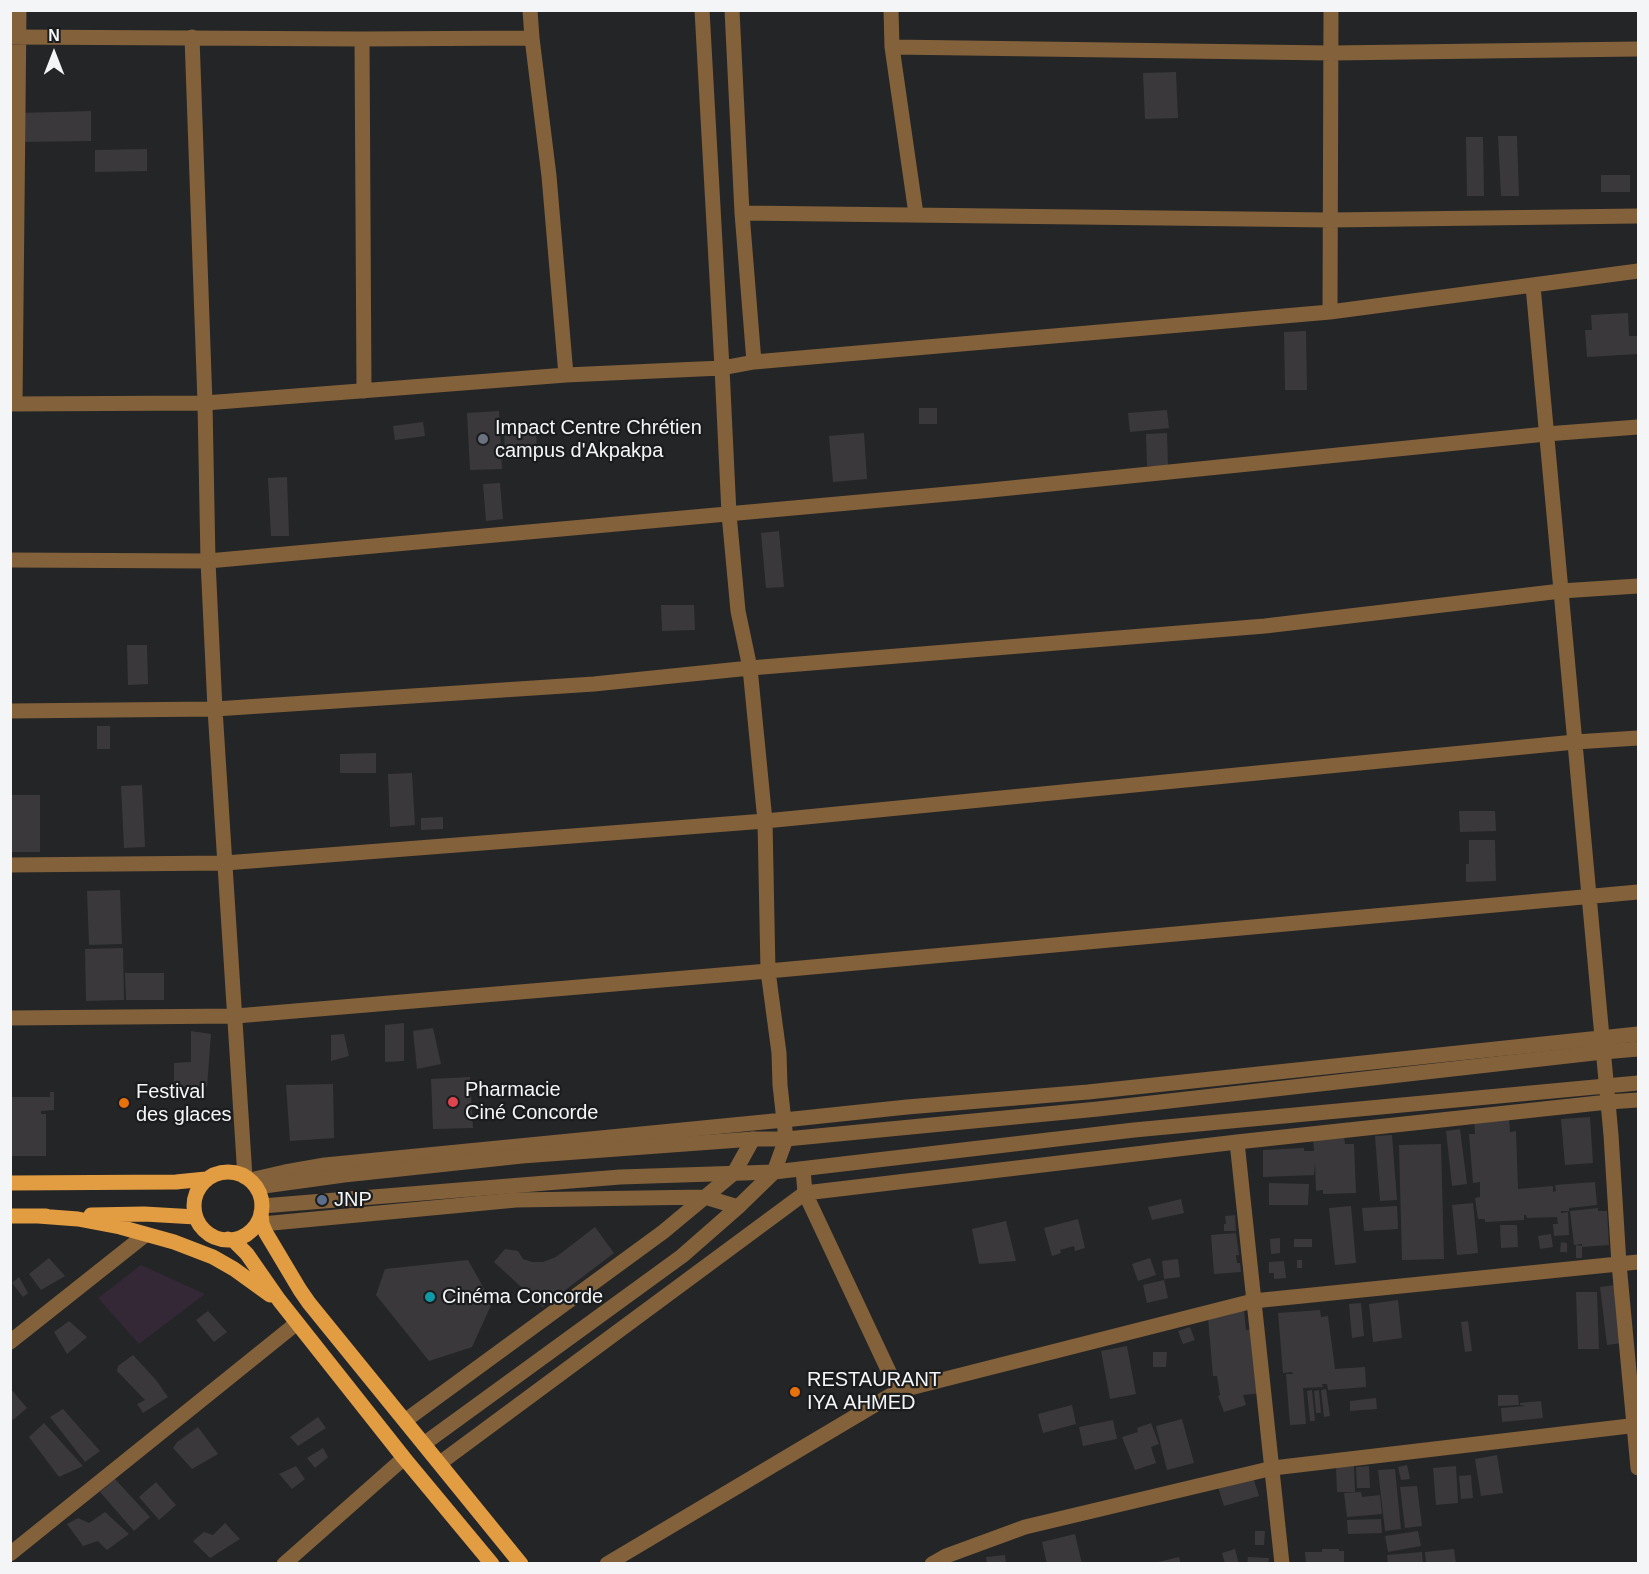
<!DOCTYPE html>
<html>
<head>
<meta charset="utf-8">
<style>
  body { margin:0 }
  #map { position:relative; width:1649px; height:1574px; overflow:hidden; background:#242527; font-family:Helvetica,sans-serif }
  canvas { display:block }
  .frame { position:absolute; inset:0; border:12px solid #f4f5f6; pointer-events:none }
  .north { position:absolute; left:24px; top:24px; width:60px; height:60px; -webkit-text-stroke:4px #1b1c1e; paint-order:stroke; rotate:0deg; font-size:16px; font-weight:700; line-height:24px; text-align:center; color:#f4f5f6 }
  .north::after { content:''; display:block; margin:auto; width:21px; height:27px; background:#f4f5f6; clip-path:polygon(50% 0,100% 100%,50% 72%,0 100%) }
</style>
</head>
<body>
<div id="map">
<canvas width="1649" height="1574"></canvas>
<div class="frame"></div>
<div class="north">N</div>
</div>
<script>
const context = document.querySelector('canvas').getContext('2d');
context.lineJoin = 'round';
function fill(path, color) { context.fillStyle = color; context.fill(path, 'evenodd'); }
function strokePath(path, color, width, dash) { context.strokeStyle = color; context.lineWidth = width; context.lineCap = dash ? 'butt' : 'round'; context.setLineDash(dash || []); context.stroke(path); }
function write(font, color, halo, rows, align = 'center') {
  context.font = font + ' Helvetica,sans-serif'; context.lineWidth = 4.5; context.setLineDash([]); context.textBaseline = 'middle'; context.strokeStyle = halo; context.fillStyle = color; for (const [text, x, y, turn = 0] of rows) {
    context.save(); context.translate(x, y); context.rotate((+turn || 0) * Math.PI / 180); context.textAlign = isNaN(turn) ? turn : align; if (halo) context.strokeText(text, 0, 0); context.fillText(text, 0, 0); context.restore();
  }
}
fill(new Path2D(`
  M 141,1265 L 205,1294 L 139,1344 L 98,1298 Z`), '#342836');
fill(new Path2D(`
  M 1176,72 L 1178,118 L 1145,119 L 1143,73 Z
  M 91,111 L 91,141 L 19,142 L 19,113 Z
  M 1498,136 L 1517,136 L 1519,196 L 1501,196 Z
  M 1466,137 L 1483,137 L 1484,196 L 1467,196 Z
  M 147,149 L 147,171 L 95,172 L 95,150 Z
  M 1601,175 L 1630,175 L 1630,192 L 1601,192 Z
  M 1628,313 L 1629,336 L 1638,336 L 1638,354 L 1587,357 L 1585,330 L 1592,330 L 1591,315 Z
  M 1306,331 L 1307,390 L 1285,390 L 1284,332 Z
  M 919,408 L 937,408 L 937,424 L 919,424 Z
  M 1167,410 L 1169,428 L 1130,432 L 1128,413 Z
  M 499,411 L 502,469 L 470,470 L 467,413 Z
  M 423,422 L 425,436 L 395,440 L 393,426 Z
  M 536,429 L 537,455 L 505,456 L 504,430 Z
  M 864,433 L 867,479 L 833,482 L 829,436 Z
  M 1167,433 L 1168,466 L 1147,466 L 1146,434 Z
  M 287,477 L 289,536 L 271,536 L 268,478 Z
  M 500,483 L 503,519 L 486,521 L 483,484 Z
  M 779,531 L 784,587 L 766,588 L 761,533 Z
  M 661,605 L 694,605 L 695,630 L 662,631 Z
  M 127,645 L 147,645 L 148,684 L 128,685 Z
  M 97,726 L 110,726 L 110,749 L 97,749 Z
  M 376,753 L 376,773 L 340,773 L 340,754 Z
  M 412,773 L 415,825 L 390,827 L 388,774 Z
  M 142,785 L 145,847 L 124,848 L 121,786 Z
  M 10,795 L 40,795 L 40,852 L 10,852 Z
  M 1459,811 L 1495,811 L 1496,831 L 1460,832 Z
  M 443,817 L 443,829 L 421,830 L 421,818 Z
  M 1469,840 L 1495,840 L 1496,881 L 1466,882 L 1466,864 L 1469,864 Z
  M 120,890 L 122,944 L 89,945 L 87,891 Z
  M 123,948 L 124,1000 L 86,1001 L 85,949 Z
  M 125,973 L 164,973 L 164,1000 L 126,1000 Z
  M 404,1023 L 404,1061 L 385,1062 L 385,1025 Z
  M 433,1028 L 441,1064 L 417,1069 L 413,1031 Z
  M 191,1031 L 211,1034 L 207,1087 L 174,1087 L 174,1063 L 191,1062 Z
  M 344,1034 L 349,1056 L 331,1061 L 331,1035 Z
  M 470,1077 L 473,1128 L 433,1129 L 431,1079 Z
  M 333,1084 L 334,1138 L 290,1141 L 286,1085 Z
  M 50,1092 L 54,1092 L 54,1110 L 41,1111 L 41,1114 L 46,1114 L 46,1156 L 10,1156 L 10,1097 L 50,1097 Z
  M 1509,1117 L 1510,1132 L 1516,1131 L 1518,1189 L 1553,1186 L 1553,1192 L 1556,1191 L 1555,1185 L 1595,1182 L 1597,1205 L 1569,1208 L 1569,1211 L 1561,1211 L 1561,1213 L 1568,1212 L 1569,1235 L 1554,1236 L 1553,1224 L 1558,1224 L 1557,1217 L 1527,1218 L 1526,1215 L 1524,1215 L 1524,1220 L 1485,1222 L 1485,1219 L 1478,1219 L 1475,1198 L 1480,1197 L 1480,1182 L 1473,1183 L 1469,1134 L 1475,1134 L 1474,1120 Z
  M 1590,1117 L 1593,1163 L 1565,1165 L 1561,1119 Z
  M 1460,1129 L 1467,1184 L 1452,1186 L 1446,1131 Z
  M 1392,1135 L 1397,1200 L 1380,1201 L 1375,1136 Z
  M 1344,1136 L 1345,1144 L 1354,1144 L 1356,1193 L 1323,1194 L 1323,1190 L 1316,1191 L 1315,1163 L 1314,1175 L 1263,1177 L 1263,1150 L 1304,1148 L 1304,1151 L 1314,1151 L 1313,1138 Z
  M 1441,1144 L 1444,1259 L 1402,1260 L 1399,1145 Z
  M 1269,1183 L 1309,1184 L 1308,1205 L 1269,1205 Z
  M 1181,1199 L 1184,1213 L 1152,1220 L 1148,1207 Z
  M 1473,1203 L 1478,1253 L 1457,1255 L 1452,1205 Z
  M 1351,1206 L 1356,1263 L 1335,1265 L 1329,1208 Z
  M 1397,1206 L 1398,1229 L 1364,1231 L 1362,1208 Z
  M 1598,1208 L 1598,1211 L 1607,1211 L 1609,1245 L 1582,1247 L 1582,1258 L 1576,1258 L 1576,1245 L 1582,1246 L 1582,1244 L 1574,1245 L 1570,1211 Z
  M 1235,1215 L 1236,1231 L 1224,1231 L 1224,1224 L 1226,1224 L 1225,1216 Z
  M 1078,1219 L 1085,1248 L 1075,1251 L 1074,1246 L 1060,1250 L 1061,1253 L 1052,1256 L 1044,1228 Z
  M 1006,1221 L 1016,1261 L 979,1264 L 972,1229 Z
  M 1500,1225 L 1517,1225 L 1518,1247 L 1501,1248 Z
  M 595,1227 L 614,1253 L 543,1307 L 494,1262 L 505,1249 L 518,1251 L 523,1259 L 532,1262 L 543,1262 L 556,1257 Z
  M 1236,1233 L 1239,1255 L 1236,1255 L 1237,1263 L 1240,1263 L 1241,1272 L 1214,1274 L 1211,1235 Z
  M 1551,1234 L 1553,1247 L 1540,1249 L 1538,1236 Z
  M 1280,1238 L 1280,1253 L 1271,1254 L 1270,1239 Z
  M 1294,1239 L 1312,1239 L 1312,1247 L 1294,1247 Z
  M 1561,1242 L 1567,1243 L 1567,1252 L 1560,1252 Z
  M 49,1258 L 65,1276 L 41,1290 L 29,1274 Z
  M 1150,1258 L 1156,1275 L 1138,1281 L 1132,1264 Z
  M 1178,1259 L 1180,1277 L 1164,1279 L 1162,1261 Z
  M 468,1260 L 492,1303 L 472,1347 L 429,1361 L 376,1295 L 385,1269 Z
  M 1297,1260 L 1302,1260 L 1302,1268 L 1297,1268 Z
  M 1284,1261 L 1286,1278 L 1274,1279 L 1274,1273 L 1269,1273 L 1269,1262 Z
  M 19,1277 L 28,1293 L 23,1297 L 12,1283 Z
  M 1164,1280 L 1168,1298 L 1147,1303 L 1143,1285 Z
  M 1615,1285 L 1622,1343 L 1607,1345 L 1600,1287 Z
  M 1576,1292 L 1597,1292 L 1599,1349 L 1578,1349 Z
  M 1398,1300 L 1402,1338 L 1373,1342 L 1369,1304 Z
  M 1361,1303 L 1364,1336 L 1352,1338 L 1349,1304 Z
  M 1244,1310 L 1246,1330 L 1255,1329 L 1263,1393 L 1243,1395 L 1246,1405 L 1224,1412 L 1218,1396 L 1220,1395 L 1217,1376 L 1213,1376 L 1208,1318 Z
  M 1320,1310 L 1321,1317 L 1328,1316 L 1335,1369 L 1365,1367 L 1366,1387 L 1328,1390 L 1327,1384 L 1322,1384 L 1323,1387 L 1303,1388 L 1306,1424 L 1290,1425 L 1286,1374 L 1293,1374 L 1292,1372 L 1283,1373 L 1278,1313 Z
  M 208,1311 L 227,1332 L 214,1342 L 196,1320 Z
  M 69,1321 L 87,1337 L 67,1354 L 54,1332 Z
  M 1468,1321 L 1472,1351 L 1465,1352 L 1461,1322 Z
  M 1190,1327 L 1195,1340 L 1183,1344 L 1178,1331 Z
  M 1127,1346 L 1136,1394 L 1110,1399 L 1101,1351 Z
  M 1153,1352 L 1167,1352 L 1166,1367 L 1153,1367 Z
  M 133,1355 L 156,1380 L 168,1397 L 143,1413 L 137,1404 L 145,1400 L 117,1371 L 118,1366 Z
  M 10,1388 L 27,1408 L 13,1420 L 10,1417 Z
  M 1326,1389 L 1330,1416 L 1324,1417 L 1321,1390 Z
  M 1312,1390 L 1315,1421 L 1310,1421 L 1307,1391 Z
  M 1319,1390 L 1321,1413 L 1316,1413 L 1314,1391 Z
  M 1498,1395 L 1518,1395 L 1519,1405 L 1498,1406 Z
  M 1376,1398 L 1377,1409 L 1350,1411 L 1350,1401 Z
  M 1541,1401 L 1543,1418 L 1502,1422 L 1501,1408 L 1525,1406 L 1520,1405 L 1520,1403 Z
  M 1072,1405 L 1076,1424 L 1043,1433 L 1038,1414 Z
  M 63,1409 L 100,1451 L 85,1462 L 50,1417 Z
  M 318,1417 L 326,1428 L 298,1446 L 290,1437 Z
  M 1182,1419 L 1194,1463 L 1167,1470 L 1156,1426 Z
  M 1113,1420 L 1117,1439 L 1083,1446 L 1079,1427 Z
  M 44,1423 L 83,1466 L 59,1477 L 29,1437 Z
  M 1151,1423 L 1159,1444 L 1151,1447 L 1156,1463 L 1135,1470 L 1122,1437 L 1138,1432 L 1137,1428 Z
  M 198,1427 L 218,1454 L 192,1469 L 173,1448 L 177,1442 Z
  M 323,1448 L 328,1457 L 315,1468 L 307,1458 Z
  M 1497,1455 L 1503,1493 L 1481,1496 L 1475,1459 Z
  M 1407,1465 L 1410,1479 L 1401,1480 L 1398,1467 Z
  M 296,1466 L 305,1479 L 292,1489 L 279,1474 Z
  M 1354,1466 L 1355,1492 L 1337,1492 L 1336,1467 Z
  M 1369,1466 L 1370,1488 L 1357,1488 L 1356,1467 Z
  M 1456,1466 L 1458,1503 L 1436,1505 L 1433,1468 Z
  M 1395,1469 L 1401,1529 L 1385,1531 L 1378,1470 Z
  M 1471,1475 L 1473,1498 L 1461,1499 L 1459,1476 Z
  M 1253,1477 L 1259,1496 L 1224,1506 L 1218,1487 Z
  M 115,1479 L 150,1517 L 134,1531 L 100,1492 Z
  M 156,1482 L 176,1505 L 159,1520 L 139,1497 Z
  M 1417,1486 L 1422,1526 L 1405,1528 L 1400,1487 Z
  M 1361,1492 L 1362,1497 L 1380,1495 L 1382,1514 L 1347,1517 L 1344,1493 Z
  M 105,1512 L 129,1534 L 107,1550 L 98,1541 L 83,1546 L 67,1524 L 78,1518 L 89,1523 Z
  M 1381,1519 L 1382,1533 L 1348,1534 L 1347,1520 Z
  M 225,1523 L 240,1539 L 210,1558 L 193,1541 L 204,1532 L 213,1535 Z
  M 1255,1531 L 1265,1531 L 1264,1545 L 1255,1545 Z
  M 1418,1531 L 1421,1546 L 1388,1552 L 1385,1536 Z
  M 1075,1534 L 1082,1564 L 1047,1564 L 1042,1542 Z
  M 1235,1549 L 1239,1564 L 1225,1564 L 1222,1553 Z
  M 1322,1549 L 1339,1549 L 1339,1551 L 1344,1551 L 1344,1564 L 1306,1564 L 1305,1552 L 1322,1552 Z
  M 1454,1549 L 1456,1564 L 1426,1564 L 1425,1552 Z
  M 1422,1552 L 1423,1564 L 1388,1564 L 1387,1555 Z
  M 1005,1555 L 1006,1564 L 987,1564 L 986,1557 Z
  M 1179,1557 L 1181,1564 L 1154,1564 L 1154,1563 Z
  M 1248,1557 L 1269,1558 L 1268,1564 L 1247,1564 Z`), '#3a383a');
strokePath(new Path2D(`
  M 530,10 L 532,38 L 549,176 L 566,375
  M 732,10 L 742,213 L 754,362
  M 891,10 L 892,47 L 916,214
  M 10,37 L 362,39 L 532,38
  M 192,37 L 205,403 L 208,561 L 215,709 L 245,1177
  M 362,39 L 364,391
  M 892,47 L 1331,53 L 1638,49
  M 742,213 L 1330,220 L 1638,216
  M 1533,286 L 1611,1135 L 1619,1264 L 1638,1468
  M 1330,312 L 1331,10
  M 10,404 L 205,403 L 566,375 L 722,368 L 754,362 L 1330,312 L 1638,271
  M 15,404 L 19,10
  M 10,560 L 208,561 L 981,491 L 1546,434 L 1638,427
  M 10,711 L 215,709 L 594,684 L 750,668 L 1265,626 L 1561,591 L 1638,586
  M 10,865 L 225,863 L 765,821 L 1575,742 L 1638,738
  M 10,1018 L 236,1016 L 768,971 L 1638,892
  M 1237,1142 L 1282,1564
  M 803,1169 L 805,1193 L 898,1391
  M 250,1180 L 285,1172 L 325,1165 L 784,1120 L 907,1107 L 1088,1092 L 1638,1034
  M 262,1224 L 516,1200 L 705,1197 L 738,1207
  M 10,1342 L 145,1235
  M 406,1420 L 663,1232 L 734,1173 L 753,1139
  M 425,1443 L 682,1256 L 738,1207 L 774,1172 L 786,1139 L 780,1085 L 779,1053 L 768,971 L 765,821 L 750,668 L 738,611 L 729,514 L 722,368 L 702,10
  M 440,1463 L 805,1193 L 1237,1142 L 1608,1102 L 1638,1100
  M 10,1554 L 297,1323
  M 607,1564 L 898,1391 L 1253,1301 L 1638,1262`), '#83613a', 15);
strokePath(new Path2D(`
  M 257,1187 L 344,1175 L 522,1156 L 753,1139 L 786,1139 L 1098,1109 L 1603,1052 L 1638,1049
  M 262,1206 L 620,1177 L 774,1172 L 1134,1130 L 1638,1083
  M 284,1564 L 404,1458
  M 932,1564 L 946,1556 L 1025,1527 L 1273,1468 L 1638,1425`), '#83613a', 15);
strokePath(new Path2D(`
  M194 1206a34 34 0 1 1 68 0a34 34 0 1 1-68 0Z
  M 10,1183 L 176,1182 L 206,1179
  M 261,1212 L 262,1224 L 266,1233 L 300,1290 L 309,1303 L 521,1564
  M 91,1215 L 144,1214 L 196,1217
  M 10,1216 L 46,1216
  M 38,1216 L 78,1219 L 120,1227 L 174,1242 L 213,1257 L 234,1269 L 270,1295
  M 228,1239 L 234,1241 L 247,1254 L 279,1300 L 404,1458 L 492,1564`), '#e29c41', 15);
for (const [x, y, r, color] of [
  [483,439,6,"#6b7280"],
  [453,1102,6,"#e0444e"],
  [124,1103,6,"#e8710a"],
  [322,1200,6,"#5c6f8a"],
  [430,1297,6,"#0f9aa8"],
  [795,1392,6,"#e8710a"]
]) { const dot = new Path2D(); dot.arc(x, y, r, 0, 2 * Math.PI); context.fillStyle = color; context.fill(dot); strokePath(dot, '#1b1c1e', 2); }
write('20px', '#f4f5f6', '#1b1c1e', [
  ["Impact Centre Chrétien",495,428],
  ["campus d'Akpakpa",495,451],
  ["Pharmacie",465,1090],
  ["Ciné Concorde",465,1113],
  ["Festival",136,1092],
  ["des glaces",136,1115],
  ["JNP",334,1200],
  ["Cinéma Concorde",442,1297],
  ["RESTAURANT",807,1380],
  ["IYA AHMED",807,1403]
], 'left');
</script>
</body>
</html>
